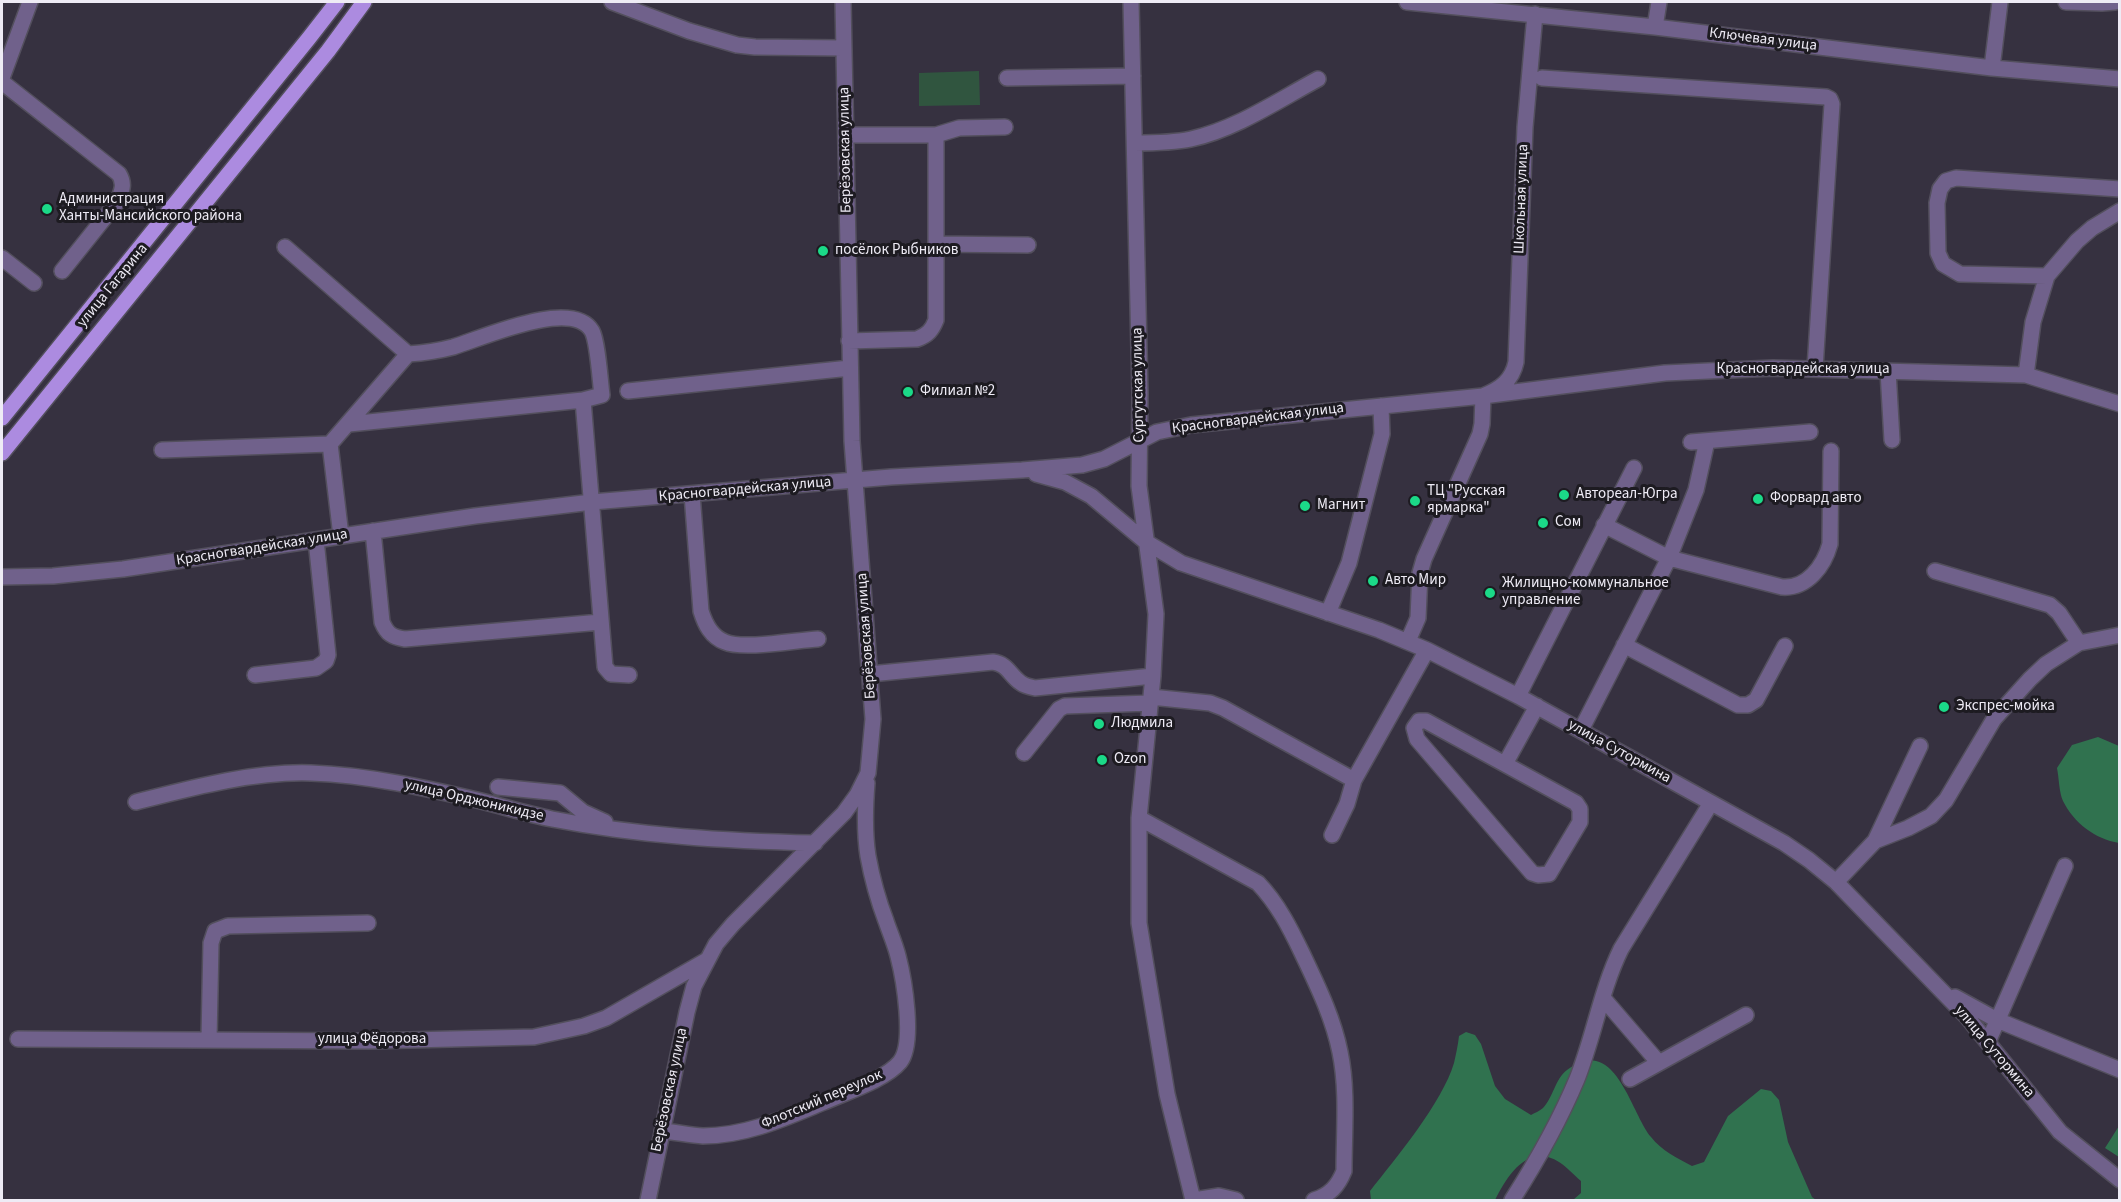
<!DOCTYPE html>
<html>
<head>
<meta charset="utf-8">
<style>
  body { margin:0 }
  #map { position:relative; width:2121px; height:1202px; overflow:hidden; background:#363140; font-family:"Source Sans 3",sans-serif }
  canvas { display:block }
  .frame { position:absolute; inset:0; border:3px solid #eeebf5; pointer-events:none }
</style>
</head>
<body>
<div id="map">
<canvas width="2121" height="1202"></canvas>
<div class="frame"></div>
</div>
<script>
const context = document.querySelector('canvas').getContext('2d');
context.lineJoin = 'round';
function fill(path, color) { context.fillStyle = color; context.fill(path, 'evenodd'); }
function strokePath(path, color, width, dash) { context.strokeStyle = color; context.lineWidth = width; context.lineCap = dash ? 'butt' : 'round'; context.setLineDash(dash || []); context.stroke(path); }
function write(font, color, halo, rows, align = 'center') {
  context.font = font + ' "Source Sans 3",sans-serif'; context.lineWidth = 6; context.setLineDash([]); context.textBaseline = 'middle'; context.strokeStyle = halo; context.fillStyle = color; for (const [text, x, y, turn = 0] of rows) {
    context.save(); context.translate(x, y); context.rotate((+turn || 0) * Math.PI / 180); context.textAlign = isNaN(turn) ? turn : align; if (halo) context.strokeText(text, 0, 0); context.fillText(text, 0, 0); context.restore();
  }
}
fill(new Path2D(`
  M 979,71 L 980,105 L 919,106 L 919,73 Z`), '#30553f');
fill(new Path2D(`
  M 2098,737 L 2119,746 L 2119,843 C 2095,839 2074,823 2063,801 C 2059,792 2059,778 2057,768 L 2072,745 Z
  M 1466,1032 L 1475,1035 L 1481,1044 L 1495,1086 L 1505,1099 L 1531,1115 C 1534,1113 1540,1111 1543,1108 C 1553,1098 1555,1079 1567,1070 C 1615,1033 1630,1111 1651,1137 C 1662,1151 1677,1158 1692,1166 L 1704,1162 L 1728,1116 L 1761,1089 L 1771,1091 L 1779,1100 L 1788,1142 L 1812,1197 L 1816,1200 L 1573,1200 L 1581,1193 L 1581,1181 C 1574,1175 1567,1167 1559,1162 C 1528,1142 1507,1176 1495,1200 L 1371,1200 L 1370,1191 C 1396,1158 1442,1103 1454,1063 C 1456,1054 1458,1045 1459,1036 Z
  M 2119,1126 L 2119,1157 L 2105,1148 Z`), '#30724f');
const minor = new Path2D(`
  M 612,2 L 689,31 L 737,45 L 755,47 L 843,48
  M 1131,2 L 1140,393 L 1139,486 L 1156,614 L 1153,676 L 1139,818 L 1139,923 L 1167,1094 L 1193,1200
  M 1407,2 L 1655,27 L 1992,68 L 2120,79
  M 2066,2 L 2102,3 L 2115,2
  M 1655,27 L 1659,2
  M 1992,68 L 2000,2
  M 2,78 L 30,2
  M 1007,78 L 1133,76
  M 1542,78 L 1826,97 L 1830,99 L 1832,104 L 1815,368
  M 2,82 L 119,174 C 125,184 122,190 118,201 L 62,271
  M 846,135 L 936,135 L 959,128 L 1005,127
  M 1135,143 C 1153,143 1172,143 1191,139 C 1236,129 1277,101 1318,79
  M 936,244 L 1028,245
  M 285,247 L 408,354 C 423,353 438,351 453,347 C 480,339 572,297 592,331 C 598,342 600,381 602,395 L 583,400
  M 2,258 L 34,283
  M 2047,276 L 1960,274 L 1943,264 L 1938,253 L 1937,203 L 1940,189 L 1946,181 L 1956,178 L 2120,189
  M 849,341 L 917,339 C 928,335 932,330 936,320 L 936,135
  M 1888,371 L 1892,440
  M 2026,375 L 2033,322 L 2047,276 L 2077,241 L 2092,228 L 2120,211
  M 628,391 L 850,368
  M 349,424 L 583,400 L 605,667 L 611,674 L 629,675
  M 1691,442 L 1810,432
  M 330,444 L 341,536
  M 162,450 L 330,444 L 408,354
  M 1036,474 L 1065,482 L 1091,496 L 1146,542 L 1181,563 L 1379,630 L 1427,650 L 1518,696 L 1784,843 L 1809,860 L 1836,882 L 1968,1018 L 2060,1132 L 2120,1180
  M 692,494 L 701,611 C 705,624 711,637 725,642 C 743,650 797,640 818,639
  M 1604,525 L 1669,558 L 1782,587 C 1807,589 1824,566 1830,544 L 1831,451
  M 373,531 L 382,622 C 387,634 392,637 405,639 L 601,622
  M 1935,571 L 2050,605 L 2059,613 L 2079,643
  M 2,577 L 53,576 L 123,569 L 475,516 L 592,502 L 891,477 L 1022,470 L 1082,465 L 1104,459 L 1157,432 L 1191,425 L 1483,396 C 1500,389 1512,381 1516,362 L 1525,127 L 1535,14
  M 1328,613 L 1349,563 L 1382,434 L 1381,406
  M 1408,641 L 1418,618 L 1420,573 L 1424,559 L 1480,434 L 1482,424 L 1483,396 L 1665,373 L 1773,368 L 2026,375 L 2120,404
  M 1624,645 L 1738,705 L 1748,705 L 1756,700 L 1785,646
  M 870,674 L 993,662 C 1008,664 1010,676 1021,683 C 1025,686 1030,687 1035,688 L 1153,676
  M 255,675 L 316,668 L 326,661 L 328,655 L 316,540
  M 1518,696 L 1634,468
  M 1151,697 L 1210,703 L 1223,708 L 1354,780 L 1427,650
  M 1419,721 L 1426,721 L 1576,803 L 1580,809 L 1580,822 L 1549,874 L 1538,875 L 1532,873 L 1417,739 L 1414,728 Z
  M 1581,730 L 1669,558 L 1696,490 L 1707,441
  M 1024,753 L 1059,709 L 1065,706 L 1150,703
  M 1505,764 L 1537,706
  M 498,787 L 560,793 L 583,812 L 605,822
  M 136,802 C 191,788 254,771 311,773 C 368,775 426,788 481,801 C 505,807 528,814 552,819 C 639,836 726,841 815,843
  M 1139,818 L 1258,883 C 1278,904 1290,928 1302,953 C 1317,985 1333,1017 1340,1052 C 1348,1090 1344,1132 1344,1171 C 1338,1186 1330,1195 1314,1200
  M 1332,835 L 1347,804 L 1354,780
  M 1875,841 L 1920,746
  M 1836,882 L 1875,841 L 1908,828 L 1931,816 L 1946,800 L 1994,719 L 2030,679 L 2046,664 L 2079,643 L 2120,635
  M 1955,997 L 1997,1020 L 2120,1070
  M 1603,998 L 1659,1063
  M 18,1039 L 368,1041 L 534,1037 L 584,1026 L 606,1018 L 707,960
  M 209,1039 L 211,943 L 215,931 L 228,926 L 368,923
  M 1988,1042 L 2065,866
  M 1630,1079 L 1746,1015
  M 662,1131 C 675,1132 689,1135 703,1136 C 746,1136 785,1118 824,1102 C 846,1092 885,1080 900,1062 C 915,1043 904,979 898,956 C 895,944 890,933 886,921 C 878,900 872,878 868,856 C 864,831 865,808 867,783
  M 648,1200 L 687,1012 L 694,986 L 716,944 L 733,924 L 844,813 L 857,795 L 868,773 L 873,719 L 852,441 L 843,2
  M 1194,1200 L 1219,1196 L 1236,1200
  M 1512,1200 C 1537,1161 1559,1122 1577,1079 C 1594,1036 1601,990 1621,949 L 1711,803`);
const major = new Path2D(`
  M 2,418 L 309,38 L 337,2
  M 2,453 L 328,51 L 364,2`);
strokePath(minor, '#534f5d', 18);
strokePath(major, '#534f5d', 18);
strokePath(minor, '#70618b', 15);
strokePath(major, '#ac8be0', 15);
for (const [x, y, r, color] of [
  [47,209,6,"#1bd988"],
  [823,251,6,"#1bd988"],
  [908,392,6,"#1bd988"],
  [1564,495,6,"#1bd988"],
  [1758,499,6,"#1bd988"],
  [1415,501,6,"#1bd988"],
  [1305,506,6,"#1bd988"],
  [1543,523,6,"#1bd988"],
  [1373,581,6,"#1bd988"],
  [1490,593,6,"#1bd988"],
  [1944,707,6,"#1bd988"],
  [1099,724,6,"#1bd988"],
  [1102,760,6,"#1bd988"]
]) { const dot = new Path2D(); dot.arc(x, y, r, 0, 2 * Math.PI); context.fillStyle = color; context.fill(dot); strokePath(dot, '#1d1b21', 2); }
write('15px', '#eeebf5', '#1d1b21', [
  ["Ключевая улица",1763,40,7],
  ["Берёзовская улица",846,150,-91],
  ["Школьная улица",1522,199,-88],
  ["улица Гагарина",113,286,-51],
  ["Красногвардейская улица",1803,370],
  ["Сургутская улица",1139,385,-91],
  ["Красногвардейская улица",1258,419,-7],
  ["Красногвардейская улица",745,490,-5],
  ["Красногвардейская улица",262,548,-9],
  ["Берёзовская улица",867,636,-94],
  ["улица Сутормина",1619,752,29],
  ["улица Орджоникидзе",474,801,13],
  ["улица Фёдорова",372,1040],
  ["улица Сутормина",1994,1052,50],
  ["Берёзовская улица",670,1090,-78],
  ["Флотский переулок",822,1100,-23]
]);
write('15px', '#eeebf5', '#1d1b21', [
  ["Администрация",59,200],
  ["Ханты-Мансийского района",59,217],
  ["посёлок Рыбников",835,251],
  ["Филиал №2",920,392],
  ["ТЦ \"Русская",1427,492],
  ["ярмарка\"",1427,509],
  ["Автореал-Югра",1576,495],
  ["Форвард авто",1770,499],
  ["Магнит",1317,506],
  ["Сом",1555,523],
  ["Авто Мир",1385,581],
  ["Жилищно-коммунальное",1502,584],
  ["управление",1502,601],
  ["Экспрес-мойка",1956,707],
  ["Людмила",1111,724],
  ["Ozon",1114,760]
], 'left');
</script>
</body>
</html>
